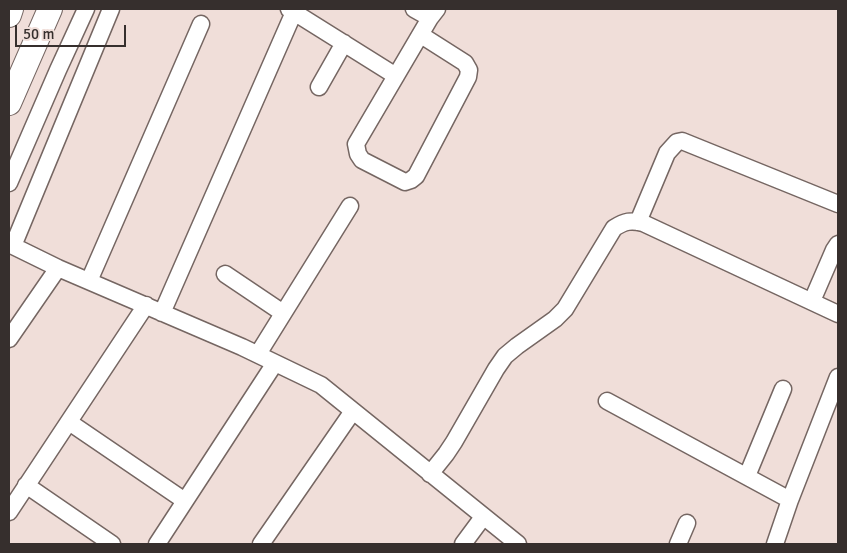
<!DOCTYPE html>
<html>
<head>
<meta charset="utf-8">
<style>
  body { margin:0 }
  #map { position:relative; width:847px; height:553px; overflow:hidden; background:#f0ded9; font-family:Signika,sans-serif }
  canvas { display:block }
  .frame { position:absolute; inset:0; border:10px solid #362f2d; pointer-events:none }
  .scale { position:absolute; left:15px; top:25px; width:111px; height:22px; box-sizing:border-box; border:2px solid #362f2d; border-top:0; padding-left:6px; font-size:15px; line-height:18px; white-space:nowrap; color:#362f2d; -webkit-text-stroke:4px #f0ded9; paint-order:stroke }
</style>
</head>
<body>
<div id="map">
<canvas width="847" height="553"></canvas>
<div class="frame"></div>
<div class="scale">50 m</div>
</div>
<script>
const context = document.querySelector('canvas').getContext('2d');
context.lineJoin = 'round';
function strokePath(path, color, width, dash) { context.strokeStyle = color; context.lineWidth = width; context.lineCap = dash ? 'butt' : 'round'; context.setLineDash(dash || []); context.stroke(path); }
const minor = new Path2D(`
  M 289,9 L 396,76
  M 414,9 L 430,18
  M 421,35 L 465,63 L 469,70 L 468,77 L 416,176 L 411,180 L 405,182 L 362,160 L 358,154 L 356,144 L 430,18 L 437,9
  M 319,87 L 344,43
  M 9,183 L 58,70 L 86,9
  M 638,222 L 667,153 L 677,142 L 682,141 L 838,204
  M 9,244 L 58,268 L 242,347 L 321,385 L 518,544
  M 13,246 L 111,9
  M 225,274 L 283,313
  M 89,281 L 201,24
  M 812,301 L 834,250 L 838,244
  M 162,313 L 294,12
  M 9,339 L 58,268
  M 258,354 L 350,206
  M 607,401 L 790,500
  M 69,422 L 185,501
  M 430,474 L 446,454 L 454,442 L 496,369 L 505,356 L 517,346 L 555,319 L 565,309 L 614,228 C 625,221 631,220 643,223 L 838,314
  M 747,476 L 783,389
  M 26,485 L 112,544
  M 9,512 L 146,305
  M 157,544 L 275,363
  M 261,544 L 353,411
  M 463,544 L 483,517
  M 678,544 L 687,523
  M 775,544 L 790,500 L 838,377`);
const highway = new Path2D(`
  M 9,15 L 11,9
  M 9,103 L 50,9`);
strokePath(minor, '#756662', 19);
strokePath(highway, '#756662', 26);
strokePath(minor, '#fff', 16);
strokePath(highway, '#fff', 24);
</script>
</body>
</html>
